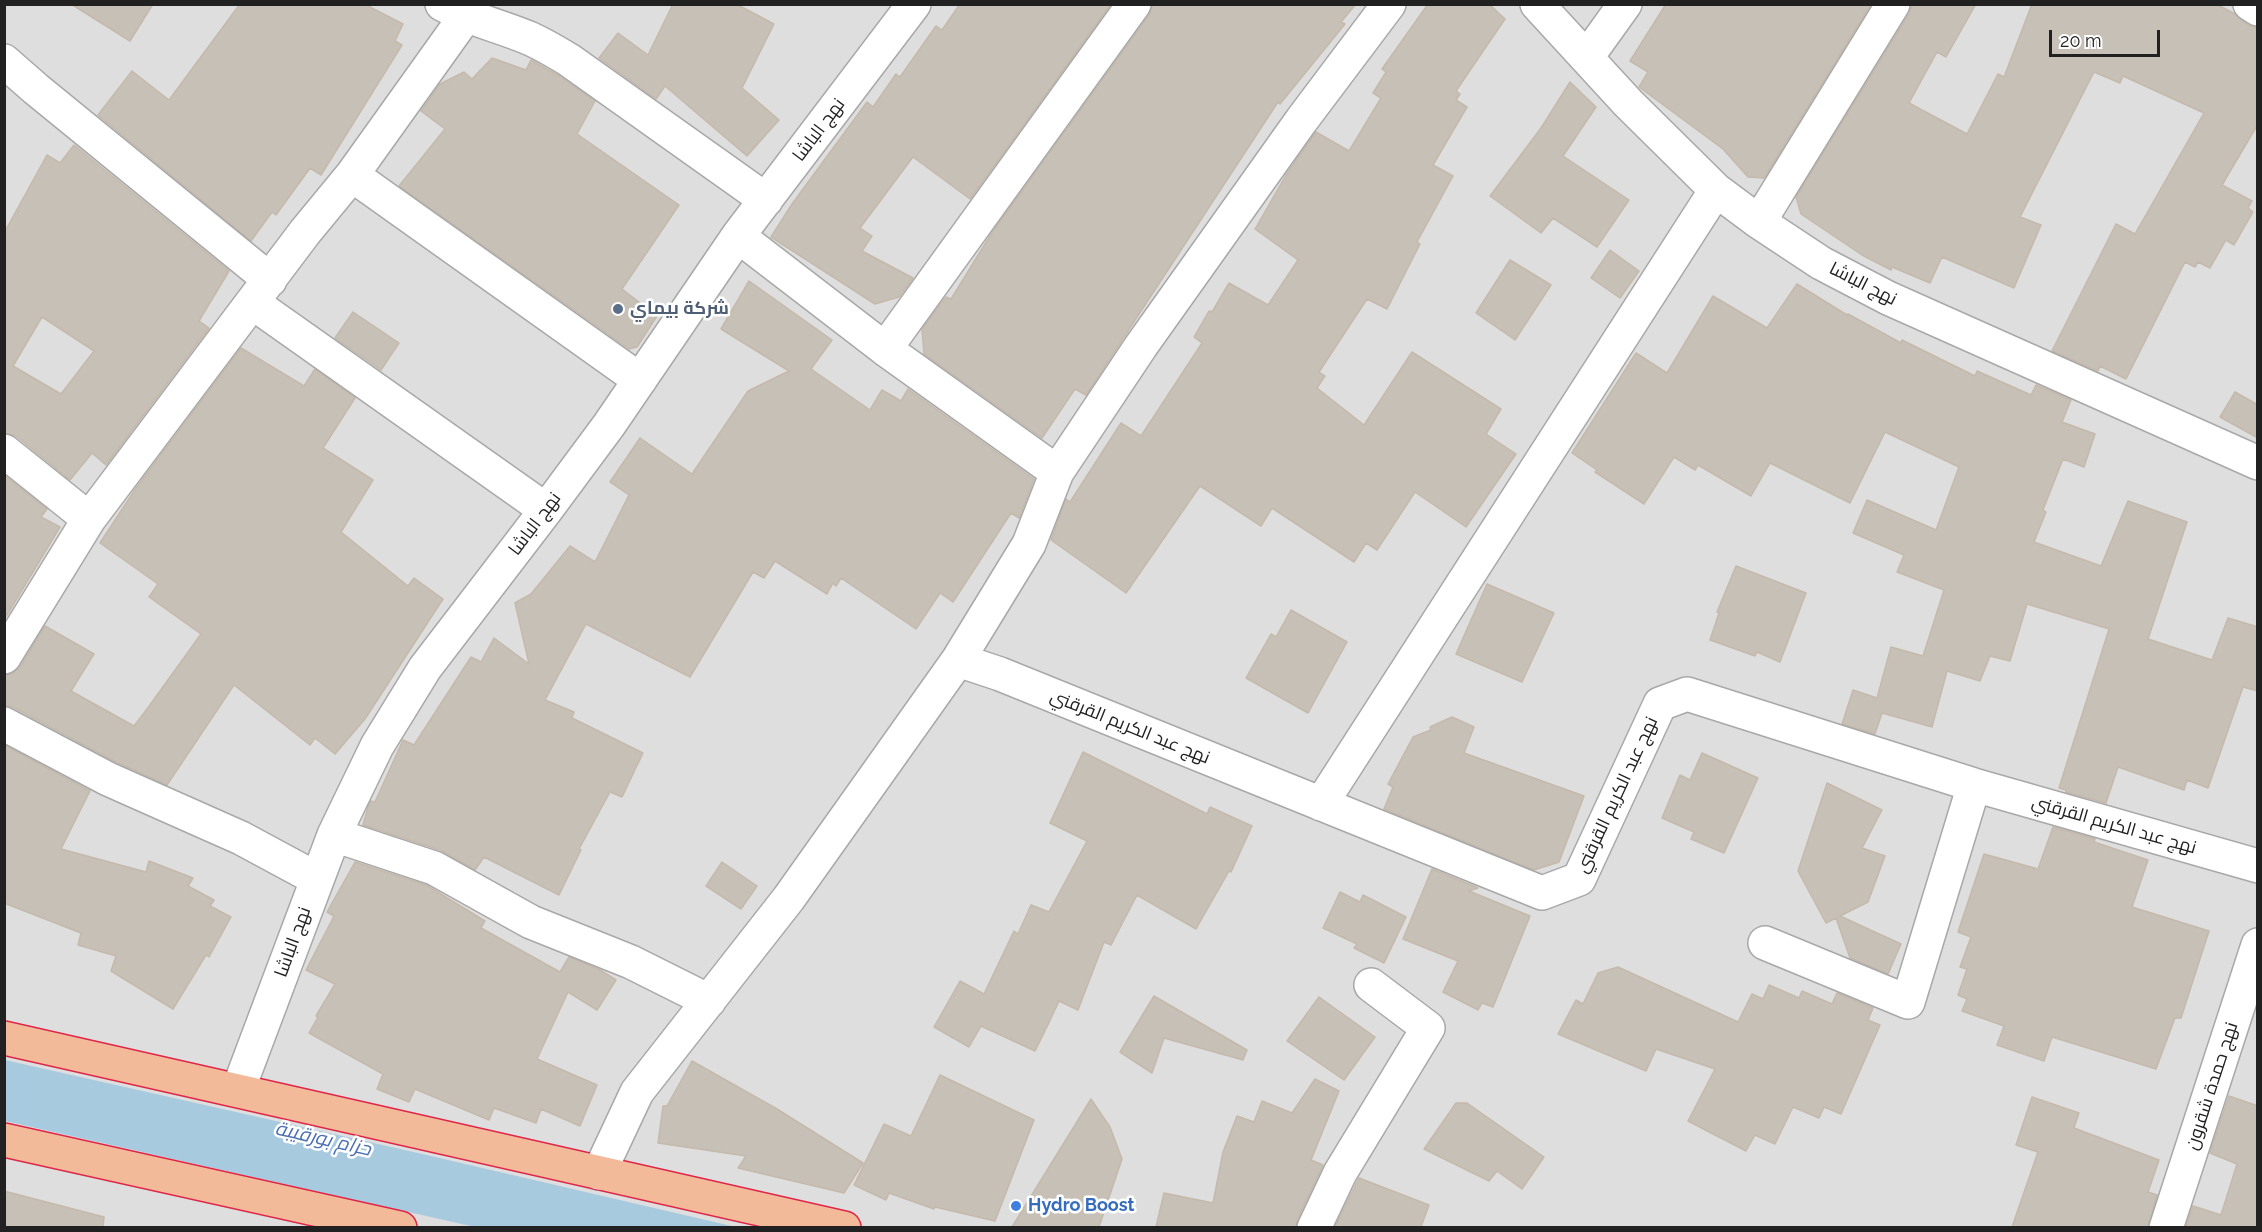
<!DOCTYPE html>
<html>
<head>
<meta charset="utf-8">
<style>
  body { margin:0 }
  #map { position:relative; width:2262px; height:1232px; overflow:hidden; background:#f2f0e8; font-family:Raleway,sans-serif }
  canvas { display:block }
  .frame { position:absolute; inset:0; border:6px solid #212121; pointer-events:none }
  .scale { position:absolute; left:2049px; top:30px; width:111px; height:27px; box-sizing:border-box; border:3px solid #212121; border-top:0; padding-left:8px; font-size:18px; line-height:21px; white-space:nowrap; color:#212121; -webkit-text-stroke:4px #fff; paint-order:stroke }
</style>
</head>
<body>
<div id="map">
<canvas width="2262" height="1232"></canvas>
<div class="frame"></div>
<div class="scale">20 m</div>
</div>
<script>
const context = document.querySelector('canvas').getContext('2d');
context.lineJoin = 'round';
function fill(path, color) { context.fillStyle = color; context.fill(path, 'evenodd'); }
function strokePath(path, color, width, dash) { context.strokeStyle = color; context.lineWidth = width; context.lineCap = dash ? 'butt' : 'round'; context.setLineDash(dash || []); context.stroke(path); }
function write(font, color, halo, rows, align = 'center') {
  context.font = font + ' Raleway,Cairo,sans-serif'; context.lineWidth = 5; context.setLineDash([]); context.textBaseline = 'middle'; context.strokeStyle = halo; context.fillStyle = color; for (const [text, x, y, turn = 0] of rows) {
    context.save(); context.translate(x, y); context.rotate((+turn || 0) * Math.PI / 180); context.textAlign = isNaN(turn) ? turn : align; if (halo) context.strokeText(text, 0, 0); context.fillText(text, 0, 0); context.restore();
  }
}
fill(new Path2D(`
  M 5,5 L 2257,5 L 2257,1227 L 5,1227 Z`), '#dfdede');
fill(new Path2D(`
  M 5,1060 L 418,1153 L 736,1227 L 475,1227 L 5,1121 Z`), '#a8cadf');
const building = new Path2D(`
  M 71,4 L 153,4 L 130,41 Z
  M 240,4 L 364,4 L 403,24 L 395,41 L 402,45 L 321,175 L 310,168 L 276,215 L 272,212 L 251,241 L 98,115 L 132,71 L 169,100 Z
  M 673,4 L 736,4 L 774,24 L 742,88 L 779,120 L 747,156 L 665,86 L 656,99 L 599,58 L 618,33 L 648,55 Z
  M 960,4 L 1111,4 L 970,199 L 913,157 L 860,228 L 872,236 L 862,251 L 913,278 L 899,297 L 875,304 L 771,237 L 792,204 L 867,102 L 873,107 L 896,74 L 900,77 L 936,26 L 942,30 Z
  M 1153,4 L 1356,4 L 1341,22 L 1345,24 L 1280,104 L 1278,102 L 1086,395 L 1075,389 L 1042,438 L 924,354 L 922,329 L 946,297 L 951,299 L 993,231 L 1149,15 Z
  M 1428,4 L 1489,4 L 1505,19 L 1456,91 L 1460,94 L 1456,100 L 1467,107 L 1433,165 L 1453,176 L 1417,242 L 1420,244 L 1387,309 L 1367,299 L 1319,372 L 1325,376 L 1317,388 L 1364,425 L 1412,352 L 1501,409 L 1486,434 L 1516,454 L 1466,527 L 1415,492 L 1377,550 L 1366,543 L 1354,562 L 1272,508 L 1261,526 L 1200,486 L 1126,593 L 1051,540 L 1066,499 L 1070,502 L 1121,423 L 1141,436 L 1202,343 L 1194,337 L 1209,311 L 1212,312 L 1229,283 L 1268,305 L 1298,260 L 1255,229 L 1286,175 L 1316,132 L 1349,151 L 1381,98 L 1373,93 L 1386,72 L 1382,69 Z
  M 1666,4 L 1871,4 L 1764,178 L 1748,177 L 1723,149 L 1639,87 L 1648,72 L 1630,61 Z
  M 1912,4 L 1976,4 L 1946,57 L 1937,52 L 1909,103 L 1967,134 L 1998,74 L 2004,77 L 2032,4 L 2216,4 L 2235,14 L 2248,25 L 2258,28 L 2258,124 L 2222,185 L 2252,201 L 2248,208 L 2253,212 L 2234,245 L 2226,240 L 2210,268 L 2198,262 L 2195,267 L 2185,262 L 2126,379 L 2100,366 L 2098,371 L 2052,351 L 2116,224 L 2135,234 L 2204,113 L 2123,76 L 2120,83 L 2094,72 L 2020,217 L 2041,225 L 2014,288 L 1942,257 L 1930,283 L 1892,267 L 1891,270 L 1862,255 L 1801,214 L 1796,197 L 1909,14 Z
  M 492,58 L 526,70 L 531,60 L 559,76 L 595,101 L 577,134 L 679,205 L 622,289 L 657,316 L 637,347 L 629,349 L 399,186 L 445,129 L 421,111 L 440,84 L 464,72 L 472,79 Z
  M 1570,82 L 1596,107 L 1563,156 L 1629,200 L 1597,247 L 1553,218 L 1541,233 L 1490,196 L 1541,128 Z
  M 74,145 L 229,271 L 199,321 L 209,328 L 106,465 L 92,453 L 70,480 L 16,436 L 4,433 L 4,233 L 47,155 L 60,163 ZM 42,317 L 94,351 L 61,394 L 13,366 Z
  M 1610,250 L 1639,271 L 1620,298 L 1591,278 Z
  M 1510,260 L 1551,285 L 1515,340 L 1476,313 Z
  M 749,281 L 832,340 L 811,369 L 870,410 L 882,390 L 901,401 L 908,389 L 1034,479 L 1019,518 L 1011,513 L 953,602 L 940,593 L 916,629 L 841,578 L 836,586 L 833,583 L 827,594 L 775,561 L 764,578 L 753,572 L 690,677 L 586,624 L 545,700 L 574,712 L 572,718 L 643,753 L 622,797 L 610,792 L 579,849 L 581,850 L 559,895 L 484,857 L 475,870 L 440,850 L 363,825 L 368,807 L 371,801 L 375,802 L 403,740 L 414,745 L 471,657 L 481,662 L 494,638 L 529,664 L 515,603 L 531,594 L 570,546 L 595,562 L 629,495 L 610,482 L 640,438 L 692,474 L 748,391 L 789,371 L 721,329 Z
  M 1797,284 L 1847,315 L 1848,314 L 1901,343 L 1902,340 L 1975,376 L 1977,371 L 2031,395 L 2036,385 L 2071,400 L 2062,422 L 2095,434 L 2084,467 L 2063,459 L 2043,510 L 2046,512 L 2034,542 L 2101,566 L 2128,501 L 2187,522 L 2148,639 L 2212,660 L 2228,618 L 2258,627 L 2258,691 L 2243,687 L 2208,788 L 2187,780 L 2184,790 L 2118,767 L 2106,803 L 2066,792 L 2066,790 L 2059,788 L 2109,629 L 2027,604 L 2010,661 L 1990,656 L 1980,681 L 1947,671 L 1932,727 L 1882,713 L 1875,734 L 1842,724 L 1853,690 L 1877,698 L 1891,647 L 1923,656 L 1944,590 L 1897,572 L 1904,555 L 1853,533 L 1867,500 L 1936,530 L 1959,467 L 1885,432 L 1850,503 L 1770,463 L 1751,496 L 1698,465 L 1695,470 L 1674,457 L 1644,504 L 1595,472 L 1597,470 L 1572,453 L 1636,353 L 1667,373 L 1713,296 L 1767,328 Z
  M 353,312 L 399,343 L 381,370 L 335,338 Z
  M 241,348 L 304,386 L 315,369 L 355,398 L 323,448 L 373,480 L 341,532 L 408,586 L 414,578 L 443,599 L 365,719 L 335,754 L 315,738 L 310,745 L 234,685 L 167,785 L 116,762 L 13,707 L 4,705 L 4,676 L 13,673 L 20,667 L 45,626 L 94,654 L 71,691 L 134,726 L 147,709 L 201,634 L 149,597 L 158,584 L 100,543 L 136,488 Z
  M 2235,392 L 2258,405 L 2258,438 L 2220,417 Z
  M 4,475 L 47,509 L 41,517 L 60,527 L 4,620 Z
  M 1736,566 L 1806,593 L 1780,662 L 1757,652 L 1755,656 L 1710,640 L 1719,613 L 1717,612 Z
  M 1487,584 L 1554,613 L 1522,682 L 1456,654 Z
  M 1291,610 L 1347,642 L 1308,713 L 1246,678 L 1271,634 L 1276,637 Z
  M 1452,717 L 1474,727 L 1464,753 L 1584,796 L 1559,862 L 1534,870 L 1384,809 L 1393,787 L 1388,784 L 1413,737 L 1431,730 L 1430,727 Z
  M 4,745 L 90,791 L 61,849 L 146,872 L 149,861 L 193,878 L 188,886 L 214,900 L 210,906 L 231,917 L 209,957 L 206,955 L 173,1009 L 111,971 L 116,956 L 78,945 L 81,933 L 4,903 Z
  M 1083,752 L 1207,814 L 1210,807 L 1252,826 L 1231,872 L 1229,871 L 1196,929 L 1137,895 L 1111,945 L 1104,942 L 1078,1010 L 1059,1001 L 1046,1029 L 1043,1028 L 1045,1031 L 1035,1051 L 981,1026 L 969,1047 L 934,1027 L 960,981 L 984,994 L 1014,931 L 1018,934 L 1031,905 L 1049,912 L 1087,841 L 1050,823 Z
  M 1702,753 L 1758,778 L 1724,853 L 1691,839 L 1694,832 L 1662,818 L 1680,775 L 1690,780 Z
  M 1827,783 L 1882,810 L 1862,848 L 1885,856 L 1868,902 L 1840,916 L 1901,944 L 1888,974 L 1850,958 L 1836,918 L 1826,923 L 1798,871 Z
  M 2053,827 L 2095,839 L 2094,842 L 2148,860 L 2132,907 L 2209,931 L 2181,1018 L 2175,1018 L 2156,1069 L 2052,1037 L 2044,1061 L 1997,1045 L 2004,1026 L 1962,1011 L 1967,999 L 1958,995 L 1967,969 L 1960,967 L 1971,937 L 1958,932 L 1984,854 L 2038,869 Z
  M 355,862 L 426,885 L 485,921 L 481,928 L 560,972 L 569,957 L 600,970 L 616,980 L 597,1010 L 568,992 L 537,1059 L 597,1085 L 580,1126 L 541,1109 L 536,1123 L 494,1108 L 489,1120 L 415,1089 L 409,1102 L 377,1089 L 383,1074 L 309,1033 L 318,1017 L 316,1016 L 335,984 L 306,970 L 334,916 L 327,912 Z
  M 722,862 L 757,886 L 741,909 L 706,886 Z
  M 1432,869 L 1478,888 L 1469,891 L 1530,916 L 1493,1007 L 1482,1003 L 1478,1010 L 1443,992 L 1458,961 L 1403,939 Z
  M 1340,892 L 1360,902 L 1363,895 L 1406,917 L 1384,963 L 1354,948 L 1357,944 L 1323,928 Z
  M 1618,967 L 1738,1022 L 1752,994 L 1763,999 L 1769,985 L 1799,998 L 1802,991 L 1832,1004 L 1837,993 L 1873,1008 L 1868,1020 L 1880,1025 L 1841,1114 L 1824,1107 L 1819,1118 L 1793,1107 L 1775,1144 L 1755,1135 L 1746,1151 L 1688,1121 L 1715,1069 L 1656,1049 L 1646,1071 L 1558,1034 L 1576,1000 L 1583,1004 L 1598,973 Z
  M 1154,996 L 1247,1050 L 1243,1060 L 1164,1038 L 1152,1073 L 1120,1052 Z
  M 1319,997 L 1375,1037 L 1344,1080 L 1287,1041 Z
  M 692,1061 L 777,1109 L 863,1163 L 844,1193 L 738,1168 L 746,1156 L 658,1143 L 663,1106 L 667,1106 Z
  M 940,1075 L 1034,1120 L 995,1221 L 935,1207 L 934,1209 L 889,1193 L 886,1200 L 854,1185 L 884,1124 L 911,1136 Z
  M 1315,1079 L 1339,1091 L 1311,1160 L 1323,1165 L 1297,1220 L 1296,1227 L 1156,1227 L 1164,1193 L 1213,1203 L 1223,1152 L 1237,1116 L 1254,1122 L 1262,1101 L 1292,1113 Z
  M 2229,1096 L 2258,1106 L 2258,1227 L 2186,1227 L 2193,1206 L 2221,1215 L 2237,1164 L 2210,1153 Z
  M 2032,1097 L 2079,1113 L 2074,1128 L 2159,1160 L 2148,1192 L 2157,1195 L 2148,1227 L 2012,1227 L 2038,1152 L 2016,1145 Z
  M 1091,1099 L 1110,1127 L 1122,1159 L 1099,1227 L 1012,1227 Z
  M 1456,1103 L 1467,1103 L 1544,1157 L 1522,1189 L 1497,1171 L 1489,1181 L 1424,1149 Z
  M 1359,1178 L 1429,1205 L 1421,1227 L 1335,1227 Z
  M 4,1191 L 104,1217 L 103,1227 L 4,1227 Z`);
fill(building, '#c7c0b7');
strokePath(building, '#c4b9aa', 1.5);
const minor = new Path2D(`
  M 442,4 C 471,20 501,26 531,39 C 544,45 556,52 569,60 L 766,200
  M 1537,4 L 1628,103 L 1716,190 L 1759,222 L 1821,263 L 1888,298 L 2258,463
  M 2250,4 L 2258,9
  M 1587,57 L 1625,4
  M 4,61 L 36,89 L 270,280
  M 352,175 L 640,380
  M 1759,222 L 1893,4
  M 738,236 L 885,349 L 1057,472
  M 253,303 L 546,510
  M 885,349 L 1134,4
  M 4,451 L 89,519
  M 4,657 L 89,519 L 305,232 L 352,175 L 465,17
  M 958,660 L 1000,674 L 1542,893 L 1579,879 L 1660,704 L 1687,694 L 1974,785 L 2258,866
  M 4,724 L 108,779 L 241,838 L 317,879
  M 1321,804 L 1716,190
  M 334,835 L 434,868 L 531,922 L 631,962 L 709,1001
  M 1765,943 L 1908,1002 L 1974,785
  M 238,1090 L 334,835 L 377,746 L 425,668 L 546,510 L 609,425 L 738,236 L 914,4
  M 599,1173 L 637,1092 L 789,898 L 958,660 L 1029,544 L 1057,472 L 1141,346 L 1301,121 L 1389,4
  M 1314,1228 L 1340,1173 L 1428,1028 L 1371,985
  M 2166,1228 L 2258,945`);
const trunk = new Path2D(`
  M 4,1038 L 844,1228
  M 4,1140 L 400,1228`);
strokePath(minor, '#a8a8a8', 36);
strokePath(trunk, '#de2649', 36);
strokePath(minor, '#fff', 33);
strokePath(trunk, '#f3ba9a', 33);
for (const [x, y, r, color] of [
  [618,309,6,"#5c6f8a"],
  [1016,1206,6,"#3f7fe0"]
]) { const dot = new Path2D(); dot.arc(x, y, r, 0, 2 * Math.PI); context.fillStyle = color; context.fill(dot); strokePath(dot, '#fff', 2); }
write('18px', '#212121', '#fff', [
  ["نهج الباشا",819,130,-53],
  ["نهج الباشا",1863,284,27],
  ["نهج الباشا",535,524,-53],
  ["نهج عبد الكريم القرقني",1130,727,22],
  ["نهج عبد الكريم القرقني",1617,795,-65],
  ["نهج عبد الكريم القرقني",2114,825,16],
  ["نهج الباشا",293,942,-70],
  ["نهج حمدة شقرون",2212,1086,-72]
]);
write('bold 18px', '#4e5e75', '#fff', [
  ["شركة بيماي",630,309]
], 'left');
write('bold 18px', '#366cbe', '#fff', [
  ["Hydro Boost",1028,1206]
], 'left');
write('italic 20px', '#4b6fb4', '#fff', [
  ["حزام بورقيبة",323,1139,13]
]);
</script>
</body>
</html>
